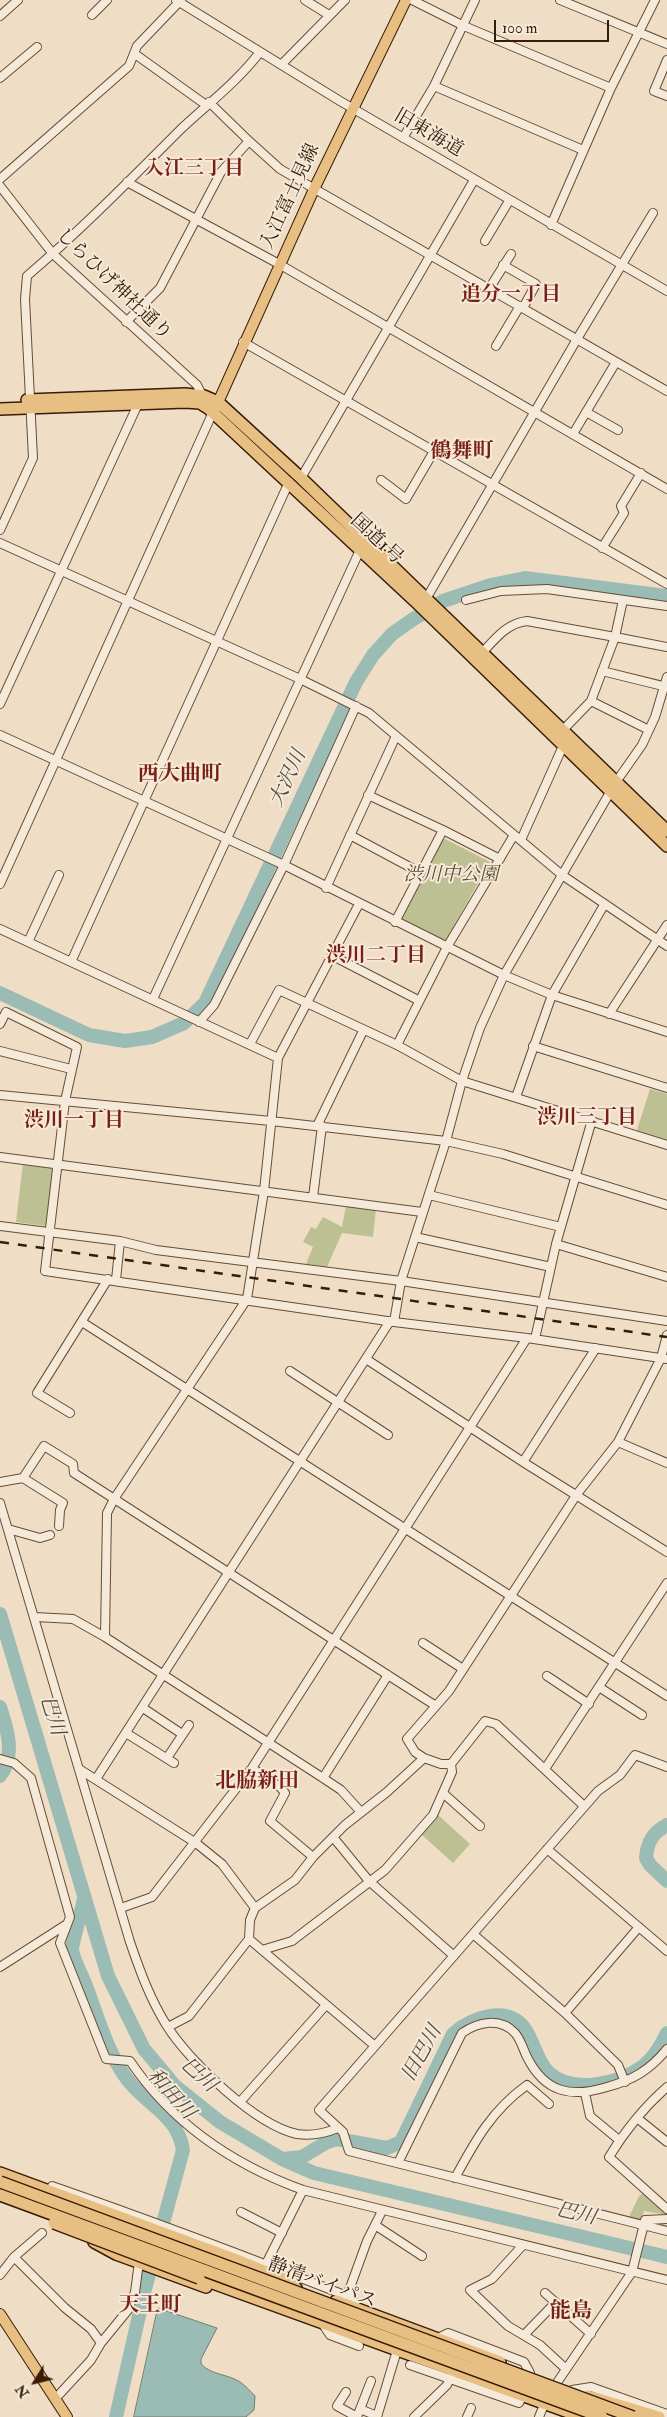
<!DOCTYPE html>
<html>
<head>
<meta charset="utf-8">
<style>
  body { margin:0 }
  #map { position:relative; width:667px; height:2417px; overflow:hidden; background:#efdec5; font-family:"IM FELL Double Pica",serif }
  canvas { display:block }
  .north { position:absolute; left:10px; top:2357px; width:50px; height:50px; -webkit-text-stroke:4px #f5ead9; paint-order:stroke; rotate:234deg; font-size:14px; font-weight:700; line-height:20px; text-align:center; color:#381c07 }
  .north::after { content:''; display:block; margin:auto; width:18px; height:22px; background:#381c07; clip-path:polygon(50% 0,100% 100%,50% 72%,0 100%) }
  .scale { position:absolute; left:494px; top:20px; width:115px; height:22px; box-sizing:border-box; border:2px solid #381c07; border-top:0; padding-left:6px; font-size:15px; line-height:18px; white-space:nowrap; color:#381c07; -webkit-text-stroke:4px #f5ead9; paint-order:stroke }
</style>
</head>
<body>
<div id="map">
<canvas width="667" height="2417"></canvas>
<div class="north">N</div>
<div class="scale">100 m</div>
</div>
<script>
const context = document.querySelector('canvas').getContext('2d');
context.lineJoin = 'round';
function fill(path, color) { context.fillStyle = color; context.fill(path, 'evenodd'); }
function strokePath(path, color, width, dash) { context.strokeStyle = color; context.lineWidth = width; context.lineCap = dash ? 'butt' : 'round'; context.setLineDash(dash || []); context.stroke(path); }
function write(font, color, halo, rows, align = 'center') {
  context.font = font + ' "IM FELL Double Pica","Noto Serif JP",serif'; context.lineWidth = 4; context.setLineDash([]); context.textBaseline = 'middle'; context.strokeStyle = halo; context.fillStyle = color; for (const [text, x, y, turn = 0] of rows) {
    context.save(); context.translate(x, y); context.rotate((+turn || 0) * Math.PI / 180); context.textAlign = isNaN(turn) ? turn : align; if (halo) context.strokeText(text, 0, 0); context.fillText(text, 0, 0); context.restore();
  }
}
fill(new Path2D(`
  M 441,837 L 490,862 L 444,943 L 397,920 Z
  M 650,1089 L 667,1094 L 667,1143 L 636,1133 Z
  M 23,1163 L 50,1166 L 54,1170 L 47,1224 L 44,1226 L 16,1222 Z
  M 346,1206 L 376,1209 L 373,1237 L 342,1233 L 327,1267 L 306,1264 L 313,1247 L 303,1242 L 311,1227 L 316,1229 L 323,1217 L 342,1227 Z
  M 438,1815 L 470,1844 L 453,1863 L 421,1834 Z
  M 645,2192 L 667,2211 L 667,2215 L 644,2211 L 641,2220 L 629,2217 L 639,2196 Z`), '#bcc092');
const water = new Path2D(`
  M 158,2308 L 217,2328 L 201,2359 L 201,2364 C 211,2375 228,2374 240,2382 C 246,2386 250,2391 255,2396 L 254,2410 L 246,2417 L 134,2417 Z`);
fill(water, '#9abcb4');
strokePath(water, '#737c6f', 1);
strokePath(new Path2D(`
  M 0,993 L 89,1035 L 125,1041 L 152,1037 L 184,1023 L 205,1003 L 356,682 L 373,655 L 392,634 L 412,620 L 443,601 L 491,585 L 525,578 L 667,596
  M 0,1614 L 108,1976 L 144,2049 L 175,2086 L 220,2122 L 282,2159 L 314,2173 L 667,2257
  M 0,1707 C 7,1728 16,1756 0,1776
  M 667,1825 C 653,1832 647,1842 646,1858 L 650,1865 L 667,1881
  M 83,1902 C 82,1910 71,1947 72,1950 C 74,1962 82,1974 86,1986 C 98,2017 110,2062 133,2086 C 153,2108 178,2118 183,2150 L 145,2289 L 116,2417
  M 283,2159 L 302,2157 L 327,2142 L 337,2139 L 387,2148 L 401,2142 L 453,2034 C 471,2018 507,2004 525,2029 C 534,2042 537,2061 548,2072 C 572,2095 618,2084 642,2067 C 653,2059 661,2046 667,2033`), '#9abcb4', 14);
const minor = new Path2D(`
  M 176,0 L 340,101 L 667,291
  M 305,0 L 329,15
  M 412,0 L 464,26 L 611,88
  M 560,0 L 667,44
  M 92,15 L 107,0
  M 0,16 L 18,0
  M 135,54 L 206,105
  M 667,60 L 654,91 L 667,96
  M 281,65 L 345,0
  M 0,78 L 37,47
  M 434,86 L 583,150
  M 403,138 L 434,86 L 475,0
  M 249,141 L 280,169 L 667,391
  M 0,179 L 129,66 L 137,46 L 181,0
  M 127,182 L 279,264 L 667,489
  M 0,186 L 53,254 L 197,385 L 203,397
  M 551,225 L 611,88 L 655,0
  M 485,241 L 509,201
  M 503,265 L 536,284 L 523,308
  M 489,289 L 511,254
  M 126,322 L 160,288 L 221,172 L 249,141 L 209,102
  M 243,342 L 667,584
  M 496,346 L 520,306
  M 586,412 L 618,430
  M 573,434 L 616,362
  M 301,478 L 474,180
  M 381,480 L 406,499 L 434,451
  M 0,530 L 33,458 L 25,299 L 27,276 C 81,230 131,179 181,129 C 208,104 238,81 260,52
  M 0,543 L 300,679 L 369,713 L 562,875 L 667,946
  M 602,548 L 624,513 L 621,506 L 641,473
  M 426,599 L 577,339 L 653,213
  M 466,600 L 501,591 L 547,589 L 667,606
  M 482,653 C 495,639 507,623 527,621 L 615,637 L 623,600
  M 602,671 L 667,687
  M 591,701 L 649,730
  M 0,704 L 138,404
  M 563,730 L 591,701 L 615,637 L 667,647
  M 0,735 L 284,865 L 504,975 L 552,995 L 667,1032
  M 368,795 L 443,830 L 500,859
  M 350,835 L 421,873
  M 521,840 L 563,746
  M 0,884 L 213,412
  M 326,888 L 396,736
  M 359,904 L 278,1058 L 264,1191 L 247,1299 L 114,1499 L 107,1513 L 105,1637 L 323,1778 L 341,1790 L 360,1811
  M 395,922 L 443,830
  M 0,929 L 278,1058
  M 28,942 L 59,875
  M 333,956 L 418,1000
  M 71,962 L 289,482
  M 153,999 L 360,550
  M 609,1014 L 667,925
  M 199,1022 L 214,1005 L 284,865 L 356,706
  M 0,1024 L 6,1012 L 77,1047 L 65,1101 L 45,1271 L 394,1322 L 527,1338 L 667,1359
  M 250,1044 L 279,990 L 397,1045 L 462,1081 L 667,1145
  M 397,1045 L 447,947 L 514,835
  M 533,1046 L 667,1088
  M 0,1051 L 71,1069
  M 0,1095 L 271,1121 L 446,1141 L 503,1154 L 667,1205
  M 516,1097 L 552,995 L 604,905
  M 317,1126 L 363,1031
  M 0,1157 L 422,1212
  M 429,1195 L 561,1227
  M 313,1197 L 322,1126
  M 0,1226 L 120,1241 L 156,1250 L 401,1281 L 667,1321
  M 415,1237 L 551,1267
  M 556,1244 L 667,1277
  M 116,1280 L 120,1241
  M 82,1322 L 667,1696
  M 394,1322 L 401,1281 L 446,1141 L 462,1081 L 480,1028 L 504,975 L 616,782 L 642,745 L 655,717 L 667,677
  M 535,1339 L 556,1244 L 592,1120
  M 366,1359 L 523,1462 L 667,1552
  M 290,1371 L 388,1435
  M 70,1413 L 37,1393 L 108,1279
  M 618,1442 L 667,1463
  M 523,1462 L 596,1348
  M 23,1478 L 63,1503 L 60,1510 L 59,1526
  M 0,1482 L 23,1478 L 44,1446 L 73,1464 L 74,1473 L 436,1706
  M 0,1503 L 130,1942 C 140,1971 150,1999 167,2026 C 189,2061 255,2125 297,2134 C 311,2136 326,2133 338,2128
  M 8,1529 L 40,1538 L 50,1535
  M 35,1617 L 73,1619 L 105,1637
  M 423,1643 L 463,1669
  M 547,1676 L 589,1704
  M 599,1687 L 642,1715
  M 143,1708 L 182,1734
  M 126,1733 L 174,1763
  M 167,1758 L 189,1725
  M 424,1758 L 441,1764 L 451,1764
  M 0,1759 L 14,1763 L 31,1778 L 70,1917 L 60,1943 L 106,2059 L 130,2061 C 172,2123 234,2165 303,2190 L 667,2280
  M 667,1767 L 635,1755 L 620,1775 L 598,1791 L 319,2110 L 343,2132 L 349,2151 L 667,2231
  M 252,1768 L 280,1787 L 285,1793 L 270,1821 L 313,1857
  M 79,1769 L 196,1843 L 222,1864 L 255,1908
  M 545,1769 L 667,1583
  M 323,1778 L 388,1675
  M 96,1779 L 390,1321
  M 443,1793 L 480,1826
  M 333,1837 L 369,1881 L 454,1956
  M 547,1849 L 667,1951
  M 121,1908 L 152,1897 L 252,1768 L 527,1338
  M 473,1934 L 565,2013 L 618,2065 L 625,2082
  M 262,1950 L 292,1941 L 385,1870 L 433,1815 L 452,1772 L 451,1764 L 485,1721 L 496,1724 L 584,1806
  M 0,1967 L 67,1924
  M 565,2013 L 639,1927
  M 168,2027 L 189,2016 L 249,1939
  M 375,2046 L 249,1939 L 250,1920 L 255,1908 L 295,1880 L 313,1857 L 345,1825 L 387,1792 L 424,1758 L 415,1752 L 407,1739 L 449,1691 L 577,1494 L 618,1442 L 661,1358 L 667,1335
  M 667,2087 C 644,2107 625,2131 609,2157 L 667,2209
  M 585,2093 L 590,2116 L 619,2140
  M 240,2102 L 326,2005
  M 637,2118 L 667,2142
  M 398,2163 L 462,2033 C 478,2022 500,2017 515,2033 C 521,2040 523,2049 527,2057 C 545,2093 571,2098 607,2087 C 633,2080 650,2070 667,2049
  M 455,2178 C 475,2141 492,2110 527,2085 L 549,2104
  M 52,2186 C 153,2221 253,2259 352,2298 L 357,2308
  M 241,2212 L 282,2233
  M 375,2225 L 422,2256
  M 523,2245 L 492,2279 L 470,2290 L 508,2326 L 540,2345 L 566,2369
  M 14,2257 L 65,2308 L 91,2329 L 101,2343
  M 266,2264 L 303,2190
  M 0,2275 L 14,2257 L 42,2233
  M 545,2293 L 591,2334
  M 347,2296 L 367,2241 L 382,2211
  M 322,2323 L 330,2335 L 359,2346
  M 524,2335 L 556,2302
  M 438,2338 L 448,2333 L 524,2362 L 530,2373
  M 410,2365 L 519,2403 L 523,2395
  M 552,2390 L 632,2272 L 645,2220 L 667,2219
  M 572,2390 L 591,2387 L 667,2414
  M 346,2392 L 337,2406 L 357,2417
  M 55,2399 L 91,2360 L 101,2343 L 128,2310 L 135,2292 L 139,2262
  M 360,2409 L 377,2416
  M 357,2417 L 371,2381
  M 377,2417 L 398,2347
  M 414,2417 L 447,2385 L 451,2376
  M 467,2417 L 471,2408
  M 539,2417 L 546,2400`);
const major = new Path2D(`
  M 215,409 L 315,187 L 406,0
  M 0,2314 L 67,2417`);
const highway = new Path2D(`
  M 27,400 L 185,394 L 204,396 L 218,402 L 301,478 L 667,831
  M 0,409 L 185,402 L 200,403 L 208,408 L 417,603 L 667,846
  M 0,2173 L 242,2262 L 286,2280 L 296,2288
  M 94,2242 L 116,2254 L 206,2287
  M 199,2278 L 582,2417
  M 336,2301 L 500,2362
  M 588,2396 L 659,2417
  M 624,2410 L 642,2417`);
strokePath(minor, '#664c36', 10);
strokePath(major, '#381c07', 12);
strokePath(highway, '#381c07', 14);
strokePath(minor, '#f5ead9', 8);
strokePath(major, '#e8bf82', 10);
strokePath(highway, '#e8bf82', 11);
strokePath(new Path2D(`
  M 0,1242 L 667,1337`), '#381c07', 2.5, [9, 9]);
const highwayBridge = new Path2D(`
  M 0,2182 L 633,2417
  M 0,2195 L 602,2417
  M 54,2223 L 199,2278`);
strokePath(highwayBridge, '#381c07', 14, []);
strokePath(highwayBridge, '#e8bf82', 11);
write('19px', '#381c07', '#f5ead9', [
  ["旧東海道",428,134,30],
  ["入江富士見線",291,197,-65],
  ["しらひげ神社通り",113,285,44],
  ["国道1号",376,540,43],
  ["静清バイパス",322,2284,20]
]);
write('italic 19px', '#604d31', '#f5ead9', [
  ["渋川中公園",451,876]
]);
write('bold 20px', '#7a1f14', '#f5ead9', [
  ["入江三丁目",194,170],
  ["追分一丁目",511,296],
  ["渋川二丁目",376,957],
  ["渋川三丁目",587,1119],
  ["渋川一丁目",74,1122]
]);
write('italic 20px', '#554c3b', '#f5ead9', [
  ["大沢川",289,779,-65],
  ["巴川",51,1716,73],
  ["旧巴川",423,2054,-61],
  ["巴川",198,2076,42],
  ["和田川",170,2095,48],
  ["巴川",576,2215,13]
]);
write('bold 21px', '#7a1f14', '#f5ead9', [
  ["鶴舞町",462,452],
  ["西大曲町",180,775],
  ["北脇新田",257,1782],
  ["天王町",150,2306],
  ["能島",571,2312]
]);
</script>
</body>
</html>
